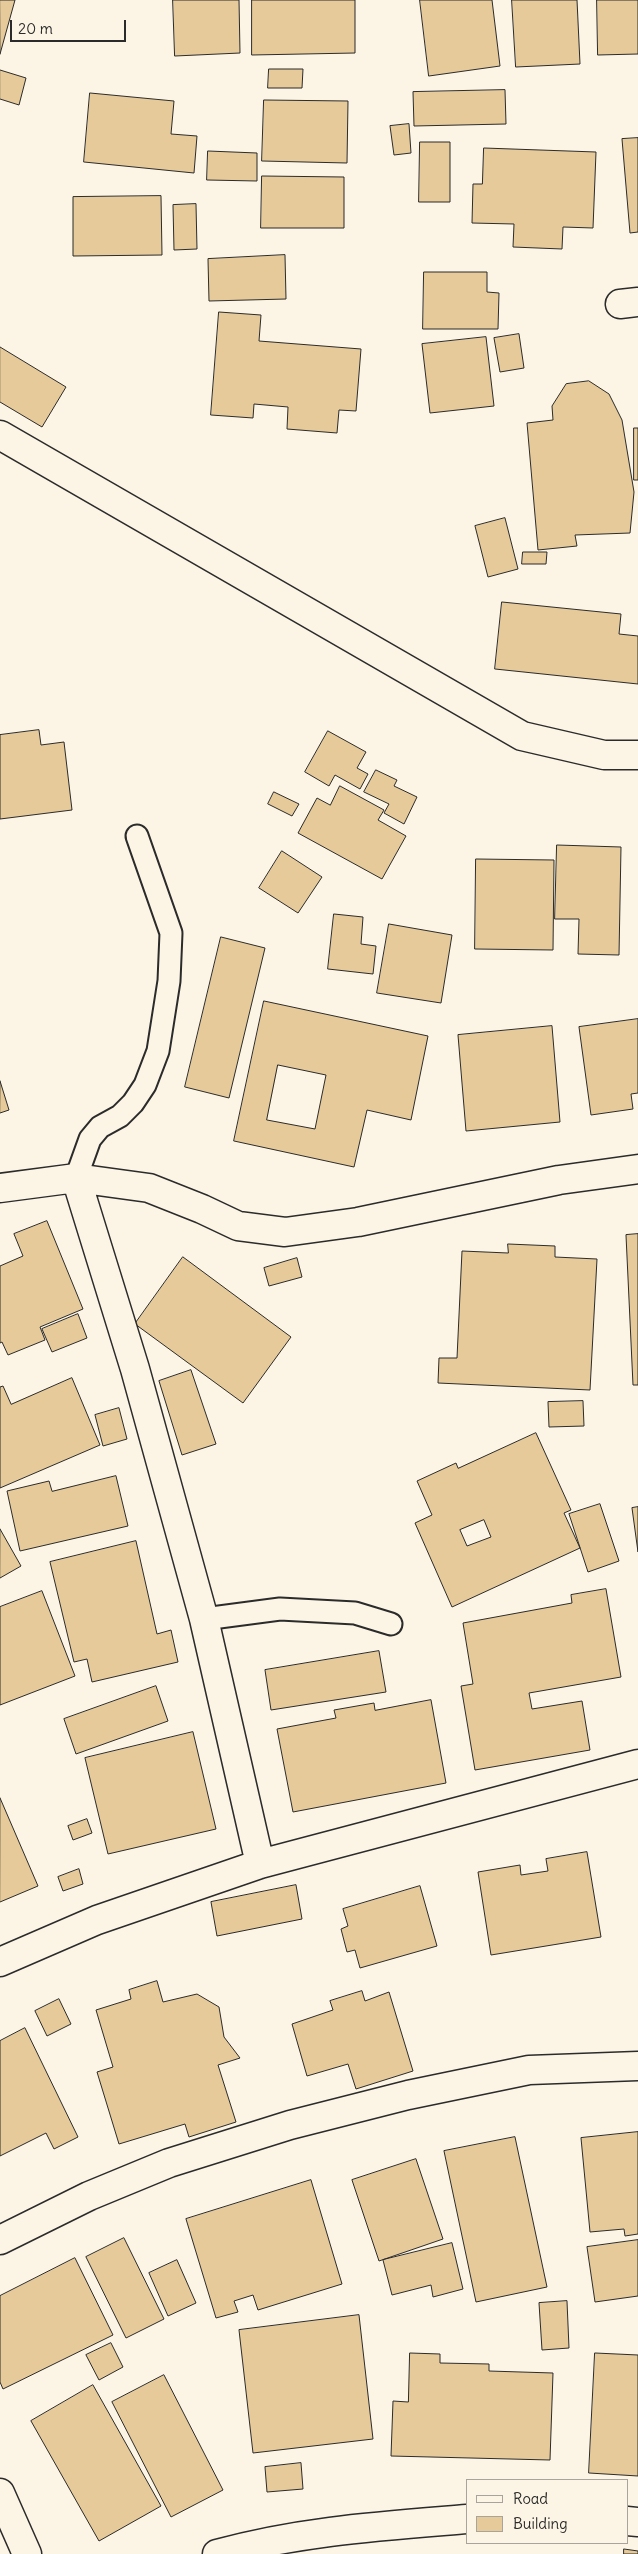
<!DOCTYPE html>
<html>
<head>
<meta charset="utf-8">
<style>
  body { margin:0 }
  #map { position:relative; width:638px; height:2554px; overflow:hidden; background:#fcf5e5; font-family:Delius,sans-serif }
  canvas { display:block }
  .legend { position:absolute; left:466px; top:2479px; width:162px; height:65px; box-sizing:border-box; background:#fcf5e5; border:1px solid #a8a49b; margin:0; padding:6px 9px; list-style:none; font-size:15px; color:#2b2b2b }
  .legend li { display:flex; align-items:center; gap:10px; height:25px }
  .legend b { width:25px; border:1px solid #a8a49b }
  .scale { position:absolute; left:10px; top:20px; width:116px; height:22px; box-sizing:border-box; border:2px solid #2b2b2b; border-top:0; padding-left:6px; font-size:15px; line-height:18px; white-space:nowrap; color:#2b2b2b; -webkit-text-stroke:4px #fcf5e5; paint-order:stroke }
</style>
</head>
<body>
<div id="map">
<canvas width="638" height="2554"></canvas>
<ul class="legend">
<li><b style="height:6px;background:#fcf5e5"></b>Road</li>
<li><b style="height:14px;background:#e6ca9a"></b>Building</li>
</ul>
<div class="scale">20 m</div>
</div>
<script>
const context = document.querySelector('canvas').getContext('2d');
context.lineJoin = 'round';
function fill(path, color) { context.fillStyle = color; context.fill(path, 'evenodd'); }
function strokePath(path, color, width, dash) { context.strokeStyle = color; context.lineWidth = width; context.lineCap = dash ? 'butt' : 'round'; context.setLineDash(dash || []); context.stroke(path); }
const building = new Path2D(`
  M 0,0 L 15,0 L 0,54 Z
  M 173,0 L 239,0 L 240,53 L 175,56 Z
  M 252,0 L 355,0 L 355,53 L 252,55 Z
  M 420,0 L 492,0 L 500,66 L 429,76 Z
  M 512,0 L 577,0 L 580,64 L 516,67 Z
  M 597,0 L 638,0 L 638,54 L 598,55 Z
  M 269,69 L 303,69 L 302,88 L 268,88 Z
  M 0,70 L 26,78 L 19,105 L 0,99 Z
  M 505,90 L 506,124 L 414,126 L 413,92 Z
  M 90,93 L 174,101 L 171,134 L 197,136 L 194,173 L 84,162 Z
  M 264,100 L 348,101 L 347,163 L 262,161 Z
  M 409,124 L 411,153 L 394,155 L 390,126 Z
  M 638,138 L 638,232 L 630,233 L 622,139 Z
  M 420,142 L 450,142 L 450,202 L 419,202 Z
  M 484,148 L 596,152 L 593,228 L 563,227 L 562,249 L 513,247 L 514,224 L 472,223 L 473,184 L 482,184 Z
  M 208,151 L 257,153 L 257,181 L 207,180 Z
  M 262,176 L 344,177 L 344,228 L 261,228 Z
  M 161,196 L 162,255 L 73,256 L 73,197 Z
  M 196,204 L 197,249 L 174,250 L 173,205 Z
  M 285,255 L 286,299 L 209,301 L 208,259 Z
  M 424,272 L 487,272 L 487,292 L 499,293 L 498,329 L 423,329 Z
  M 219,312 L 261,315 L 259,341 L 361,349 L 356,411 L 339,410 L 337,433 L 287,429 L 288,407 L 254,404 L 253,418 L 211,415 Z
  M 519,334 L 524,368 L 500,372 L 494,338 Z
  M 486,337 L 494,406 L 430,413 L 422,344 Z
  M 0,347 L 66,387 L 42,427 L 0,402 Z
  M 589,381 L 609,394 L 622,420 L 634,492 L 630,533 L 575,535 L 577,546 L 538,550 L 527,423 L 553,420 L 552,406 L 566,384 Z
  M 634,428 L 638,428 L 638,480 L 634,480 Z
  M 505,518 L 518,569 L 488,577 L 475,526 Z
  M 523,552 L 547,552 L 546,564 L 522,564 Z
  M 502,602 L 621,614 L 619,634 L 638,636 L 638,684 L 495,669 Z
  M 39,730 L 41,745 L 64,742 L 72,810 L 0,819 L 0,735 Z
  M 328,731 L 366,752 L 357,768 L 368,774 L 360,789 L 335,775 L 329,786 L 305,772 Z
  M 376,770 L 397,780 L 394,786 L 417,797 L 404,824 L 384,813 L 389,804 L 364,792 Z
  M 340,786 L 384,810 L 378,820 L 406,836 L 382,879 L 298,833 L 317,798 L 330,805 Z
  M 274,792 L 299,804 L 292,816 L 268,804 Z
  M 557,845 L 621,847 L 619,955 L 578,954 L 579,919 L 555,919 Z
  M 282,851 L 322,877 L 298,913 L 259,888 Z
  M 476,859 L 554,860 L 553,950 L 475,949 Z
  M 334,914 L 363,917 L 361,944 L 376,946 L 373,974 L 328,969 Z
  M 389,924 L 452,935 L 441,1003 L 377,993 Z
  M 221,937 L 265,948 L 229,1098 L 185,1087 Z
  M 264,1001 L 428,1036 L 411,1120 L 367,1110 L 354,1167 L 234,1141 ZM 278,1065 L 326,1075 L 315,1129 L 267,1120 Z
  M 638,1019 L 638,1093 L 631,1094 L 633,1109 L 591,1115 L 579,1027 Z
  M 552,1026 L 560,1122 L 466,1131 L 458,1035 Z
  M 0,1081 L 9,1110 L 0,1113 Z
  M 47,1221 L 83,1309 L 40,1327 L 45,1340 L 8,1355 L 2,1342 L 0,1343 L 0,1266 L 23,1256 L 14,1234 Z
  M 638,1234 L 638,1385 L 633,1385 L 626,1235 Z
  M 508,1244 L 555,1246 L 555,1257 L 597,1259 L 590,1390 L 438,1383 L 439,1358 L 457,1358 L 462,1251 L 508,1253 Z
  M 183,1257 L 291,1337 L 243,1403 L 135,1324 Z
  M 297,1258 L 302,1277 L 269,1286 L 264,1268 Z
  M 78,1314 L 87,1338 L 52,1352 L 42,1329 Z
  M 191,1370 L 216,1444 L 182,1455 L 159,1381 Z
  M 72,1378 L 100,1445 L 0,1488 L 0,1387 L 3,1386 L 11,1404 Z
  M 583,1401 L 584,1426 L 549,1427 L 548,1402 Z
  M 119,1408 L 127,1439 L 103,1446 L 95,1415 Z
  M 536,1433 L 571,1510 L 564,1513 L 580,1548 L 452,1607 L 415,1523 L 432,1515 L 417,1481 L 456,1463 L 458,1468 ZM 484,1520 L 491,1537 L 467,1546 L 460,1530 Z
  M 116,1476 L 128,1526 L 20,1551 L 7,1491 L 49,1481 L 52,1491 Z
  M 600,1504 L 619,1561 L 588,1572 L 569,1514 Z
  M 638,1507 L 638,1552 L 632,1508 Z
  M 0,1529 L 21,1566 L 0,1578 Z
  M 136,1541 L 157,1634 L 171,1630 L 178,1662 L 92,1682 L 87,1659 L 74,1662 L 50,1562 Z
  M 606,1589 L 621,1677 L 529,1693 L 532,1709 L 582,1701 L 590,1750 L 475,1770 L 461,1686 L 473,1684 L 463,1623 L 572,1603 L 571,1595 Z
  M 42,1591 L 75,1676 L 0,1705 L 0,1607 Z
  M 379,1651 L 386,1692 L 271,1710 L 265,1670 Z
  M 156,1686 L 168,1721 L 76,1754 L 64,1719 Z
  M 431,1700 L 446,1783 L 293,1812 L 277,1729 L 336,1718 L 334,1710 L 374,1703 L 375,1710 Z
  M 193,1732 L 216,1829 L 108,1854 L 85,1758 Z
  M 0,1798 L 38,1886 L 0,1902 Z
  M 87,1819 L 92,1833 L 73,1840 L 68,1826 Z
  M 587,1852 L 601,1937 L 491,1955 L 478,1872 L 520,1865 L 521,1875 L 548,1871 L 546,1859 Z
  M 79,1869 L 83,1884 L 63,1891 L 58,1877 Z
  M 296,1885 L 302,1919 L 217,1936 L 211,1902 Z
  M 420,1886 L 437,1946 L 360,1968 L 355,1950 L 347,1952 L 341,1929 L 348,1926 L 343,1909 Z
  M 157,1981 L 163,2002 L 197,1994 L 219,2007 L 224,2037 L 240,2058 L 218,2065 L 236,2122 L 189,2137 L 185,2124 L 119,2144 L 97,2072 L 113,2067 L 96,2010 L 131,1999 L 129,1990 Z
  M 362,1991 L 365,2001 L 389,1992 L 413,2071 L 356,2089 L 348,2064 L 307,2076 L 292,2024 L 333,2010 L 330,2001 Z
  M 59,1999 L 71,2024 L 47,2036 L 35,2011 Z
  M 25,2028 L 78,2137 L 54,2149 L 46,2133 L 0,2156 L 0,2041 Z
  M 638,2132 L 638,2234 L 625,2236 L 624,2229 L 590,2232 L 581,2138 Z
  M 515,2137 L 547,2287 L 476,2302 L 444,2151 Z
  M 416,2159 L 443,2239 L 379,2261 L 352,2180 Z
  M 311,2180 L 342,2284 L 258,2310 L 253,2295 L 234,2301 L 238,2312 L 216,2318 L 186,2219 Z
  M 124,2238 L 164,2319 L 126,2338 L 86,2257 Z
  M 638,2240 L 638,2296 L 595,2302 L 587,2247 Z
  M 452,2243 L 463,2289 L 433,2297 L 431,2285 L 392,2295 L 383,2260 Z
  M 75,2258 L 113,2335 L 3,2389 L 0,2382 L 0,2296 Z
  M 177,2260 L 196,2303 L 168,2316 L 149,2273 Z
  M 567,2301 L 569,2348 L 542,2350 L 539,2303 Z
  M 359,2315 L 373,2439 L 253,2453 L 239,2330 Z
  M 111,2343 L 123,2367 L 99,2380 L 86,2355 Z
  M 410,2353 L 440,2354 L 440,2363 L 489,2364 L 489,2371 L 553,2373 L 550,2460 L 391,2456 L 393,2401 L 408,2402 Z
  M 595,2353 L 638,2355 L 638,2476 L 589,2473 Z
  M 164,2375 L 223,2490 L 171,2517 L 112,2402 Z
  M 93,2385 L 161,2506 L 99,2541 L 31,2421 Z
  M 301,2463 L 303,2489 L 267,2492 L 265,2467 Z
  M 624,2549 L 638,2551 L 638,2554 L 624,2554 Z`);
fill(building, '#e6ca9a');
strokePath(building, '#2b2b2b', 1);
const lane = new Path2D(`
  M 76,1178 L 90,1139 L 100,1127 L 120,1116 L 133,1103 L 145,1085 L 158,1051 L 169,981 L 171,933 L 137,836
  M 204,1619 L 280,1609 L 355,1613 L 391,1624`);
const street = new Path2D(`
  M 620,304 L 638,302
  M 0,435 L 522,736 L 604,755 L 638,755
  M 76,1178 L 135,1369 L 204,1619 L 260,1864
  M 0,1188 L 76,1178 L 149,1188 L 202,1209 L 238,1226 L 285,1232 L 358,1222 L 559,1180 L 638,1169
  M 0,1962 L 97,1920 L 260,1864 L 638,1764
  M 0,2240 L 89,2196 L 169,2163 L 290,2125 L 408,2095 L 529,2070 L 638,2066
  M 0,2493 L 27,2554
  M 627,2521 L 638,2522
  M 217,2554 C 300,2531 381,2526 467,2519`);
strokePath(lane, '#2b2b2b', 25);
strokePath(street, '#2b2b2b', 31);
strokePath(lane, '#fcf5e5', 21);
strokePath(street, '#fcf5e5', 28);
</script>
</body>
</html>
